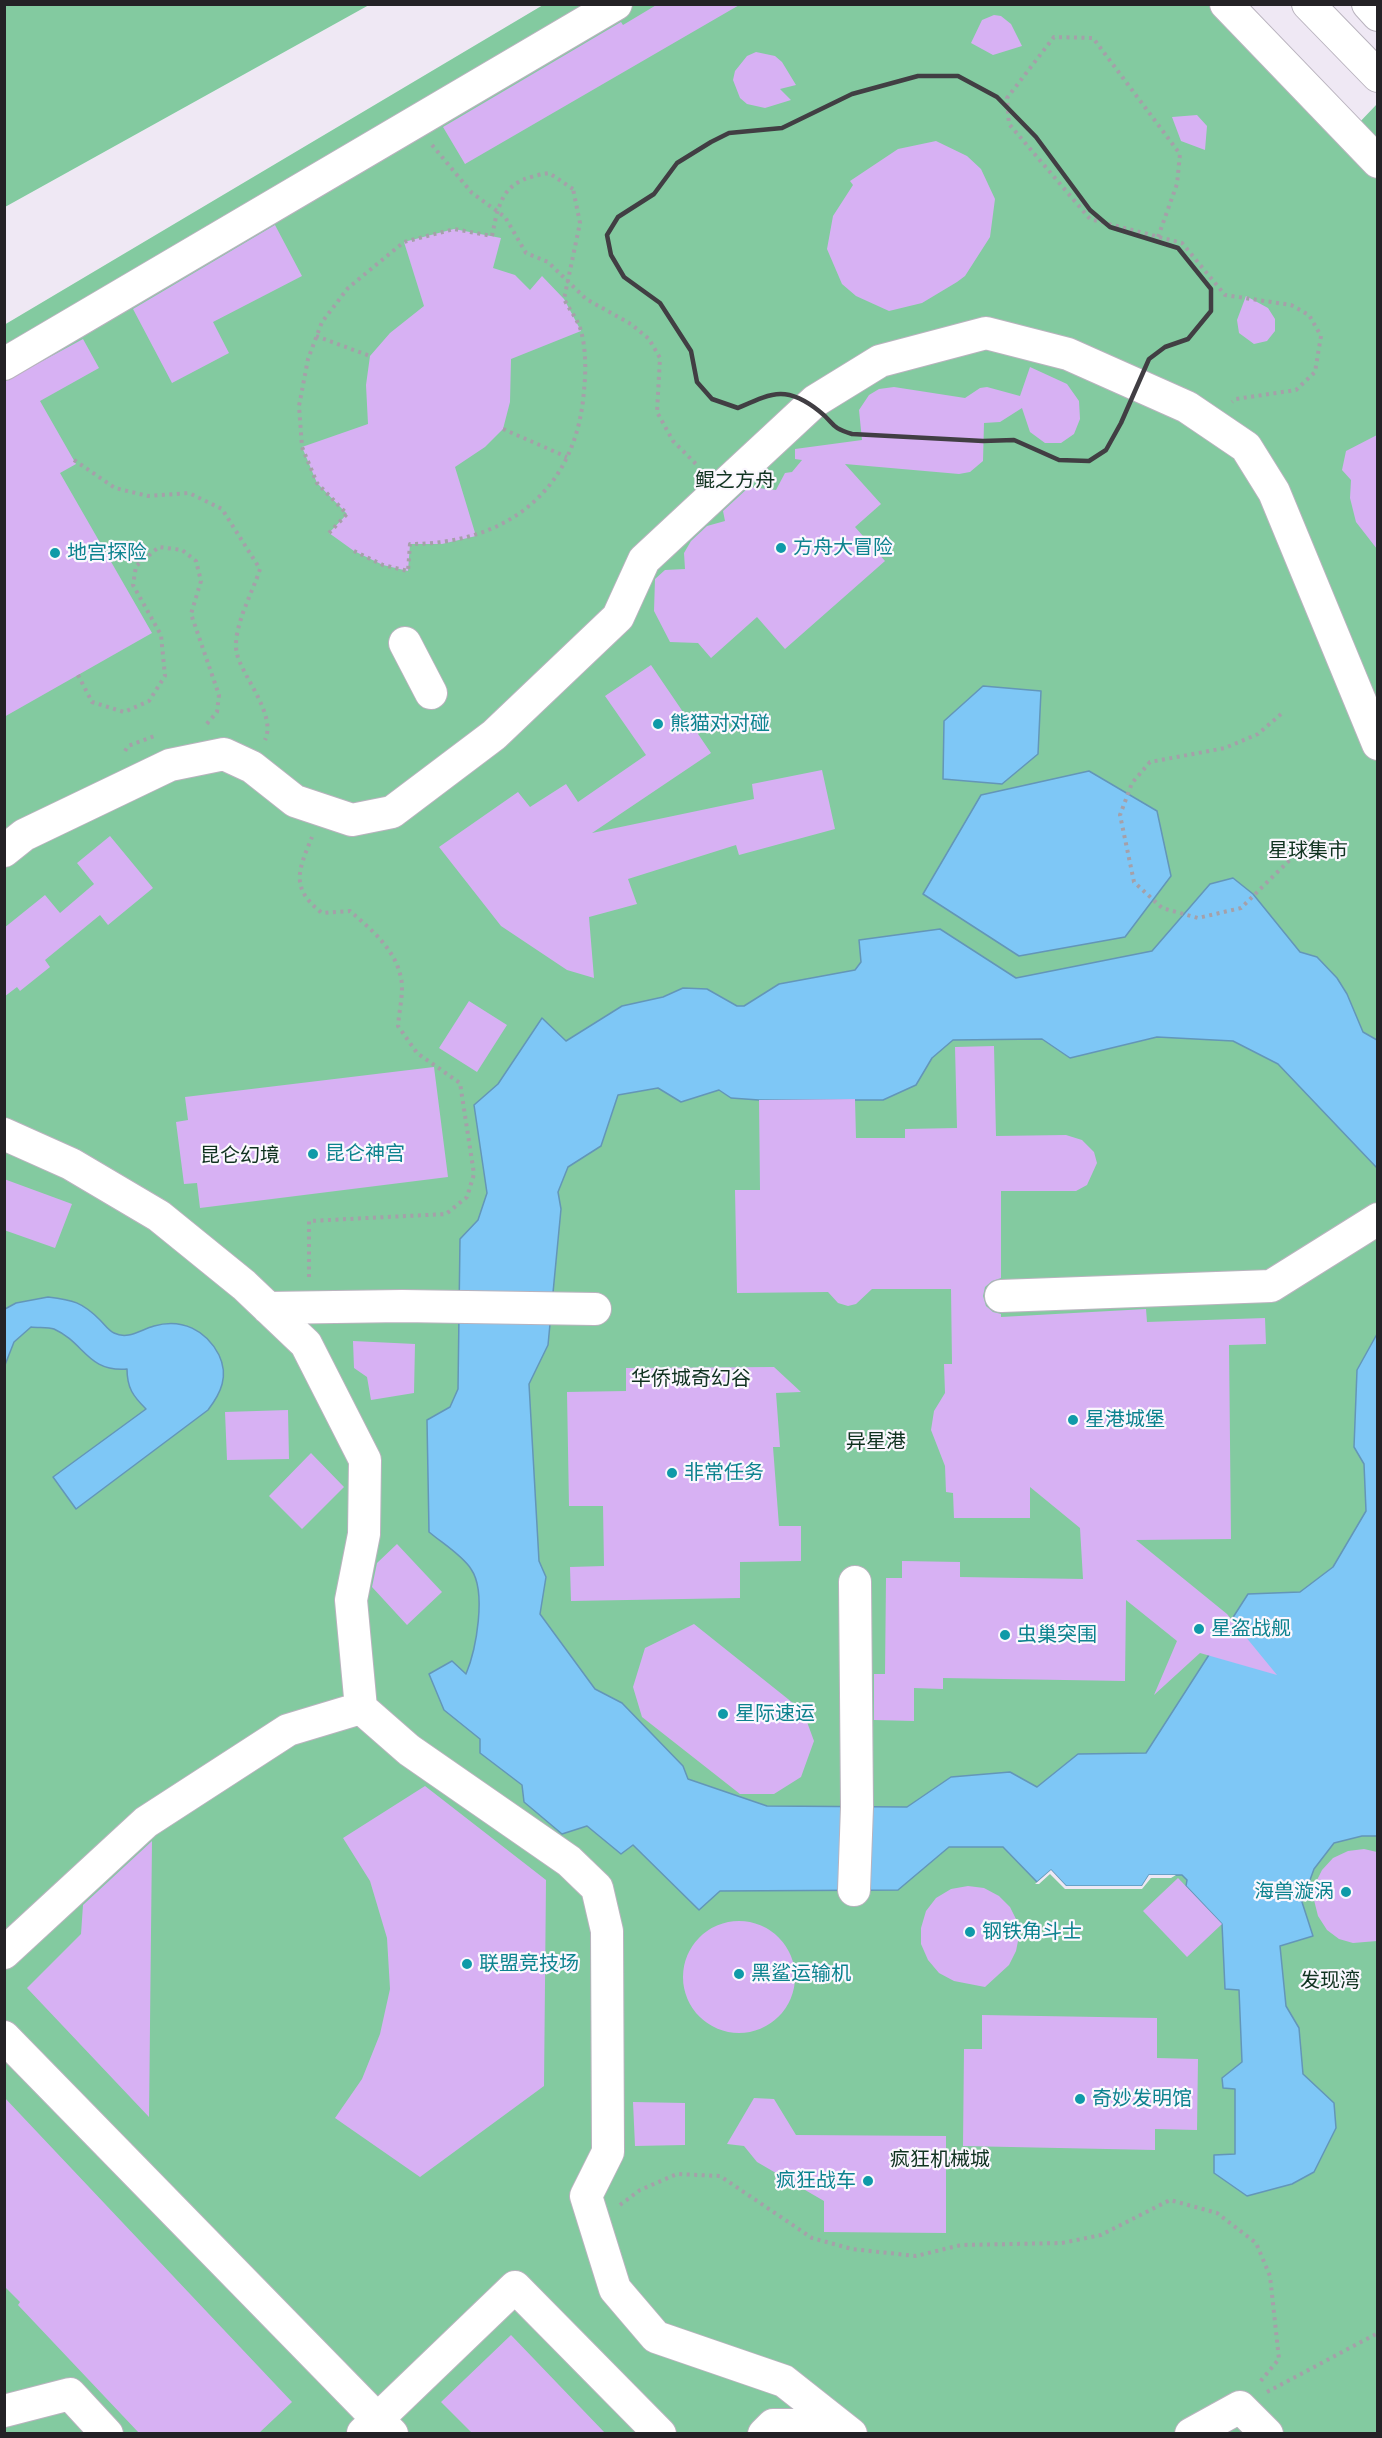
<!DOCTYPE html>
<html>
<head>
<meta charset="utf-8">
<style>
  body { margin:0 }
  #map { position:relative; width:1382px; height:2438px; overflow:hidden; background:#efe8f4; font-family:Raleway,sans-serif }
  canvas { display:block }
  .frame { position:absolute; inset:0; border:6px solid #242226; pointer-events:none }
</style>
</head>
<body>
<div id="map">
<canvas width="1382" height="2438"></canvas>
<div class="frame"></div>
</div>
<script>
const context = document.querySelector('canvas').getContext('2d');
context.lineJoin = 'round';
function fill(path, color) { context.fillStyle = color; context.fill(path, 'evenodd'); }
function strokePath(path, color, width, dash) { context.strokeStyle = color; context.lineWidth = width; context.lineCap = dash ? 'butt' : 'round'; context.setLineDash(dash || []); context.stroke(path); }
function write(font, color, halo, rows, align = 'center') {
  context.font = font + ' Raleway,"Noto Sans SC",sans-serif'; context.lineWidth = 4.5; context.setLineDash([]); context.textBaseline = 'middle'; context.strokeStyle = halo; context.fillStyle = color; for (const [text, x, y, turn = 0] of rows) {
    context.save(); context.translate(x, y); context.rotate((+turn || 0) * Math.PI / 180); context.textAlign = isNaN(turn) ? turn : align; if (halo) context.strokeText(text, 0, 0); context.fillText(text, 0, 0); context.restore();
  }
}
fill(new Path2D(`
  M 5,4 L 369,4 L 369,5 L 5,207 Z
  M 543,5 L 1238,5 L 1356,126 L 1377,104 L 1377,2433 L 5,2433 L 4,325 Z`), '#83caa0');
const water = new Path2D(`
  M 983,686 L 1041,691 L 1038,754 L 1002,784 L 943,779 L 944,721 Z
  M 1089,771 L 1157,811 L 1171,876 L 1125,937 L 1019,956 L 923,894 L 981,795 Z
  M 1233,878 L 1253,894 L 1300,952 L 1317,957 L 1337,978 L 1347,994 L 1363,1032 L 1377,1040 L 1377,1168 L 1278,1064 L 1233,1041 L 1157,1037 L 1070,1058 L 1042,1039 L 953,1040 L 932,1058 L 916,1085 L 883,1100 L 759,1100 L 731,1098 L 719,1090 L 681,1102 L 658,1088 L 618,1095 L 601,1146 L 568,1167 L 558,1192 L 561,1209 L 548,1345 L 529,1384 L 539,1561 L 546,1577 L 540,1614 L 595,1689 L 622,1703 L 683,1766 L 688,1779 L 767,1806 L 907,1807 L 951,1777 L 1010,1772 L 1037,1787 L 1078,1754 L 1146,1753 L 1248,1594 L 1300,1592 L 1333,1567 L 1366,1511 L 1364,1464 L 1354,1447 L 1357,1370 L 1377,1334 L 1377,1836 L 1362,1836 L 1334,1843 L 1314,1869 L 1302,1902 L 1313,1936 L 1280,1946 L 1286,2006 L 1299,2028 L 1303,2074 L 1334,2103 L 1336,2128 L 1314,2172 L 1292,2184 L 1247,2196 L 1214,2173 L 1214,2155 L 1235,2154 L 1235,2089 L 1223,2088 L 1222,2078 L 1242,2062 L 1239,1990 L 1225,1989 L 1222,1924 L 1186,1886 L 1187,1880 L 1182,1875 L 1149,1875 L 1142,1886 L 1066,1886 L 1051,1870 L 1037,1882 L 1003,1847 L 949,1847 L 898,1890 L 720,1891 L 699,1910 L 633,1845 L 621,1854 L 587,1826 L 562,1834 L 524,1802 L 522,1785 L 480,1753 L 480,1739 L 444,1710 L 429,1674 L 452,1661 L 466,1674 C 476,1650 487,1592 471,1569 C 462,1555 442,1543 429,1532 L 427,1420 L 450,1407 L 458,1389 L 460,1239 L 478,1220 L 487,1193 L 474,1105 L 498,1084 L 542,1018 L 566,1041 L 622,1006 L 663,997 L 683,988 L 707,989 L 737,1006 L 744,1006 L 779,984 L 855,970 L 861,962 L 859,940 L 940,929 L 1016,978 L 1152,951 L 1210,884 Z
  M 48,1297 C 73,1300 82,1302 100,1320 C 104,1324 109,1331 114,1333 C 128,1340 140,1330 154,1326 C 182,1318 206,1330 219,1355 C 229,1376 221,1393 208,1410 L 76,1509 L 53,1477 L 146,1409 C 133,1396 127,1388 127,1369 C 87,1372 85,1343 54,1329 C 48,1327 38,1328 31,1327 L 14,1342 L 5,1365 L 5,1309 L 16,1303 Z`);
fill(water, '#7ec7f6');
strokePath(water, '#6396b8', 1.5);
fill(new Path2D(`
  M 1051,1870 L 1066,1886 L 1142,1886 L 1149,1875 L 1176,1875 L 1171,1878 L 1151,1878 L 1142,1889 L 1065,1889 L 1050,1874 L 1039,1884 L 1035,1884 Z`), '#efe8f4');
fill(new Path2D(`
  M 658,4 L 741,4 L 465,164 L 443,127 L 621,22 L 623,25 Z
  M 994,15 L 1001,16 L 1011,24 L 1022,46 L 993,55 L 971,43 L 982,20 Z
  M 756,52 L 775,56 L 782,62 L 796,85 L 780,89 L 791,100 L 765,108 L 747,104 L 740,98 L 733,80 L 735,71 L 747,56 Z
  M 1197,115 L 1207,126 L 1205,150 L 1181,141 L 1172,117 Z
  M 936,141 L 967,156 L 981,169 L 995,199 L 990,237 L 965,276 L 957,282 L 922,303 L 889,311 L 856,296 L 842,284 L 827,249 L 833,216 L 853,185 L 850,181 L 898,149 Z
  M 275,225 L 302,276 L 213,322 L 229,353 L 172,383 L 133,309 Z
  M 454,229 L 501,238 L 493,268 L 515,275 L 530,290 L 542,276 L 564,299 L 581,331 L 511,359 L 510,402 L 503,429 L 485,447 L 455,467 L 476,536 L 442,544 L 410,544 L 408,571 L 383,565 L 354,551 L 329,533 L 347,514 L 317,483 L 302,447 L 368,424 L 366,385 L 370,356 L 390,333 L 424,306 L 404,242 Z
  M 1246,296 L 1268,308 L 1275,319 L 1275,331 L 1267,341 L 1254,344 L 1239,333 L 1237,320 Z
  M 83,339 L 99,368 L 40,401 L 76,464 L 60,473 L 152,633 L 4,717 L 4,382 Z
  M 1030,367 L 1067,384 L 1079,401 L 1080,419 L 1074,434 L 1061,443 L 1045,443 L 1030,432 L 1022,408 L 1000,422 L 984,423 L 983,461 L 970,472 L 959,474 L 845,464 L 881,504 L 855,527 L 885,561 L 785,649 L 757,617 L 711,658 L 698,643 L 670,642 L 654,611 L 655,579 L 665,570 L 685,569 L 684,553 L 691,541 L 707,526 L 725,521 L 723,511 L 749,487 L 776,490 L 785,473 L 792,472 L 802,460 L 795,459 L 795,449 L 862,440 L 859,410 L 869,395 L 879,389 L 894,387 L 965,398 L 980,388 L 987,387 L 1020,396 Z
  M 1377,435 L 1377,549 L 1356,522 L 1350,498 L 1351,480 L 1342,470 L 1346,451 Z
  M 651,665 L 711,753 L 592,833 L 754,799 L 752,784 L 822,770 L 835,829 L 739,855 L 736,845 L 628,879 L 637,904 L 589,917 L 594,978 L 567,970 L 501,926 L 439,847 L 518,792 L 530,807 L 566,784 L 578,802 L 646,755 L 605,696 Z
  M 110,836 L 153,888 L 108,925 L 100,915 L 45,960 L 50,967 L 20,991 L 17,987 L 4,997 L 4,928 L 45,895 L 60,913 L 94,884 L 77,863 Z
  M 469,1001 L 507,1025 L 477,1072 L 439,1048 Z
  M 994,1046 L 996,1136 L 1066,1135 L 1082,1140 L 1094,1152 L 1097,1163 L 1087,1185 L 1076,1191 L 1001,1191 L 1001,1278 L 992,1281 L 985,1287 L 983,1296 L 986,1306 L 993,1312 L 1001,1314 L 1001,1317 L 1146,1309 L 1147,1322 L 1265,1318 L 1266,1344 L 1229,1345 L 1231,1539 L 1136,1540 L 1227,1614 L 1277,1675 L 1200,1653 L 1154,1695 L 1177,1641 L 1126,1600 L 1125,1681 L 943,1678 L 943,1689 L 914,1688 L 914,1721 L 874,1720 L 874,1674 L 885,1674 L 886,1578 L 902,1578 L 902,1561 L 960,1562 L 960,1577 L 1083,1579 L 1080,1528 L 1030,1487 L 1030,1518 L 954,1518 L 953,1493 L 946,1492 L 945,1466 L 931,1430 L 934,1411 L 945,1393 L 944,1364 L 952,1364 L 951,1289 L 872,1289 L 856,1304 L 848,1306 L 838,1303 L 828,1292 L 737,1293 L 735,1190 L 760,1190 L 759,1100 L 855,1099 L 856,1138 L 905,1138 L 905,1129 L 957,1128 L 955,1047 Z
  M 434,1067 L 448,1177 L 200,1208 L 197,1183 L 184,1184 L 176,1122 L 188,1120 L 185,1097 Z
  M 4,1179 L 72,1204 L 55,1248 L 4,1230 Z
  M 353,1341 L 415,1344 L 414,1393 L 371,1400 L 367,1377 L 354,1368 Z
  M 774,1367 L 801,1392 L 776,1393 L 780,1447 L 773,1447 L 779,1526 L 801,1526 L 801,1561 L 740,1562 L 740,1598 L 571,1601 L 570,1567 L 604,1566 L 603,1506 L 569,1506 L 567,1392 L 626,1391 L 626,1368 Z
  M 288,1410 L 289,1459 L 227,1460 L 225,1412 Z
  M 311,1453 L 344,1487 L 302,1529 L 269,1496 Z
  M 397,1544 L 442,1592 L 407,1625 L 372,1587 L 377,1563 Z
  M 694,1624 L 803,1711 L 814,1741 L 801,1777 L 774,1794 L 740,1794 L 642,1717 L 633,1687 L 645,1648 Z
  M 425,1786 L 546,1880 L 544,2086 L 420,2177 L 335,2118 L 362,2079 L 380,2034 L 390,1989 L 387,1938 L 370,1881 L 343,1838 Z
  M 152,1841 L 149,2117 L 27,1988 L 81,1934 L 83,1905 Z
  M 1364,1849 L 1377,1852 L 1377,1941 L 1353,1943 L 1339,1939 L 1327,1930 L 1318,1916 L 1314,1900 L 1315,1884 L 1322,1870 L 1333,1858 L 1348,1851 Z
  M 1178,1878 L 1222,1924 L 1187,1957 L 1143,1911 Z
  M 968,1886 L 984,1888 L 999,1896 L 1010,1907 L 1017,1921 L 1019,1936 L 1016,1951 L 1009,1965 L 985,1987 L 954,1981 L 939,1973 L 928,1960 L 921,1944 L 921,1928 L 926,1911 L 936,1898 L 951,1889 Z
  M683 1977a56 56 0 1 1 112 0a56 56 0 1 1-112 0Z
  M 982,2015 L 1157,2018 L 1157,2058 L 1198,2059 L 1197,2130 L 1155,2129 L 1155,2150 L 963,2146 L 964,2049 L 982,2049 Z
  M 4,2097 L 292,2402 L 259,2433 L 139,2433 L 18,2305 L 20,2302 L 4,2286 Z
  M 754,2098 L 774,2099 L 796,2135 L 946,2136 L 946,2233 L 824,2232 L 824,2201 L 757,2162 L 744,2146 L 727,2144 Z
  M 633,2102 L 685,2103 L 685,2145 L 635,2146 Z
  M 511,2335 L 605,2433 L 472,2433 L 441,2402 Z`), '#d7b1f3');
const minor = new Path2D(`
  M 1226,4 L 1378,162
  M 1308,4 L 1378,76
  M 1368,4 L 1378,15
  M 4,364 L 616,4
  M 405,643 L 431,693
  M 4,851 L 24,835 L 170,765 L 224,754 L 252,767 L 295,801 L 352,820 L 392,812 L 494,735 L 618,617 L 644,560 L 815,401 L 880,361 L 986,333 L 1068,354 L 1187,407 L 1246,447 L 1274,492 L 1378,744
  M 4,1134 L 71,1164 L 159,1216 L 244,1285 L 306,1344 L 365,1460 L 364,1534 L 351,1600 L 361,1708 L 409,1750 L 569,1861 L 597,1888 L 607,1931 L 608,2152 L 586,2196 L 615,2289 L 656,2337 L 784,2381 L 851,2434
  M 1001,1296 L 1271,1286 L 1378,1219
  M 268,1308 L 402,1306 L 595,1309
  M 854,1890 L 857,1807 L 855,1582
  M 4,1953 L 146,1822 L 288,1730 L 361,1708
  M 4,2037 L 392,2434
  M 4,2411 L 70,2394 L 107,2434
  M 363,2433 L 515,2287 L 660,2434
  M 764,2434 L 773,2425 L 813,2425 L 821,2434
  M 1191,2434 L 1240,2407 L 1267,2434`);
strokePath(minor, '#b9b3be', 34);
strokePath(new Path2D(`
  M 432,145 L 472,193 L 505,217 L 526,253 L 548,262 L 586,299 L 631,324 L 649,339 L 660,358 L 657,412 L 673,441 L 699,467
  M 1158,237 L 1177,184 L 1180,154 L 1093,38 L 1054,37 L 1007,98 L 1009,124 L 1090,219 L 1182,243 L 1225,295 L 1291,305 L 1309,315 L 1321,336 L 1315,372 L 1296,390 L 1236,399 L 1232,402
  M 316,336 L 370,356
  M 503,429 L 567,457
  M 74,460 L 115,488 L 148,496 L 189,493 L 222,509 L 260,569 C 253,592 231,630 237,654 C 242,676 277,715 265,740
  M 329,533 L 347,514 L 317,483 L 302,447 L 299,406 L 308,359 L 322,322 L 348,288 L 404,242 L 454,229 L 492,236
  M 354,551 L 383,565 L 408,571 L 410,544 C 507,544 577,490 584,390 C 586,373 586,348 581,331 C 578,320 569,309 564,299 L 580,223 L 573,189
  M 78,675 L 92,702 L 124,712 L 149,701 L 165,676 L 161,635 L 133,585 L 136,566 L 159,547 L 182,550 L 196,561 L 201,581 L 191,614 L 219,695 L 217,712 L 205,726
  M 1281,714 L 1258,734 L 1225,748 L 1150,762 L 1132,783 L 1120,815 L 1134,882 L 1162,908 L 1198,918 L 1241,908 L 1309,841
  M 125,751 L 128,746 L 157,735
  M 309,1277 L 309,1221 L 446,1214 L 467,1197 L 474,1174 L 460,1083 L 417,1053 L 398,1026 C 399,1011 404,992 401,978 C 395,949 372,930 350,911 L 322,913 C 290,888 298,871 312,837
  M 620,2205 L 640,2190 L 677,2174 L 720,2176 L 812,2238 L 852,2249 L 916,2256 L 961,2245 L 1062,2243 L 1101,2235 L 1170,2200 L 1217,2213 L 1256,2243 L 1270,2276 L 1279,2359 L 1259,2383
  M 1267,2392 L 1378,2333`), '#a5a0a9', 4, [3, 4.5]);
strokePath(minor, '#fff', 32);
strokePath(new Path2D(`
  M 918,76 L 958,76 L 997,97 L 1036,137 L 1090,210 L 1110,227 L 1178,248 L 1211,289 L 1211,311 L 1188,339 L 1165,347 L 1149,359 L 1121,423 L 1106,450 L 1089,461 L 1059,460 L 1014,440 L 983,441 L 852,434 C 829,427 836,424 819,411 C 786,385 772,393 738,408 L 712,399 L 697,382 L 691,351 L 660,303 L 624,277 L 611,255 L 607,235 L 618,217 L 654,194 L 677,163 L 711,142 L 729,133 L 782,128 L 852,94 Z`), '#413e43', 4.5);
strokePath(new Path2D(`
  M 492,236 C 500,195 505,180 549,173 L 573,189`), '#a5a0a9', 4, [3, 4.5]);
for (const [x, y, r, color] of [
  [781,548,6,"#0f9aa8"],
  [55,553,6,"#0f9aa8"],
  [658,724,6,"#0f9aa8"],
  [313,1154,6,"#0f9aa8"],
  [1073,1420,6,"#0f9aa8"],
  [672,1473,6,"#0f9aa8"],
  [1199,1629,6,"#0f9aa8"],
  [1005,1635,6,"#0f9aa8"],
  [723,1714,6,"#0f9aa8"],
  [1346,1892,6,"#0f9aa8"],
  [970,1932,6,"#0f9aa8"],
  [467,1964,6,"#0f9aa8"],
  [739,1974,6,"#0f9aa8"],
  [1080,2099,6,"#0f9aa8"],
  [868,2181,6,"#0f9aa8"]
]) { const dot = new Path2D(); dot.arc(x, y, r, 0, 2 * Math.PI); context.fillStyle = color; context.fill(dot); strokePath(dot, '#fbf7fe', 2); }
write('20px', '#103220', '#fbf7fe', [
  ["鲲之方舟",735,481],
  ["星球集市",1308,851],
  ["昆仑幻境",240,1156],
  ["华侨城奇幻谷",691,1379],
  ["异星港",876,1442],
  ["发现湾",1330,1981],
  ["疯狂机械城",940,2160]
]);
write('20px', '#0d838f', '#fbf7fe', [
  ["方舟大冒险",793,548],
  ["地宫探险",67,553],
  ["熊猫对对碰",670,724],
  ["昆仑神宫",325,1154],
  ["星港城堡",1085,1420],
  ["非常任务",684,1473],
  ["星盗战舰",1211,1629],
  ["虫巢突围",1017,1635],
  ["星际速运",735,1714],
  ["海兽漩涡",1334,1892,"right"],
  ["钢铁角斗士",982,1932],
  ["联盟竞技场",479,1964],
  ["黑鲨运输机",751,1974],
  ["奇妙发明馆",1092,2099],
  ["疯狂战车",856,2181,"right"]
], 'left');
</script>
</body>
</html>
